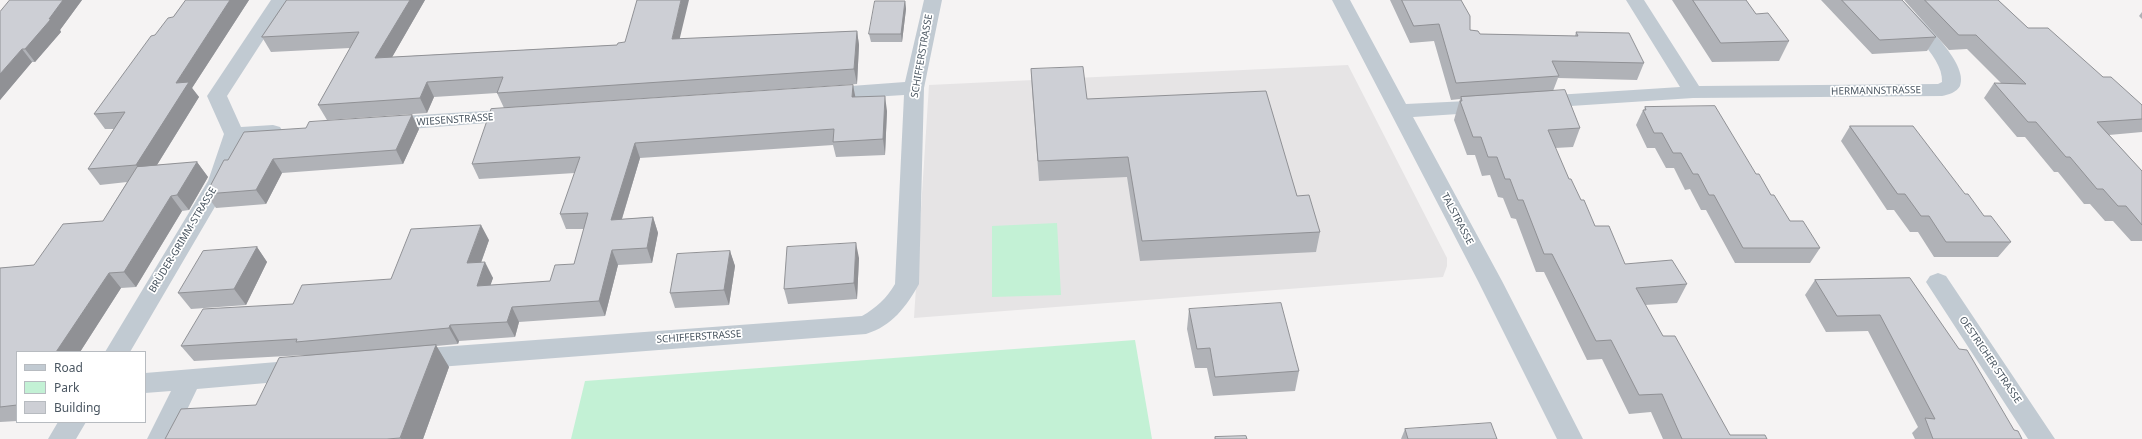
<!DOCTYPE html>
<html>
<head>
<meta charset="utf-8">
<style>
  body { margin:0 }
  #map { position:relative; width:2142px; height:439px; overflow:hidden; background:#f5f3f3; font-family:"Noto Sans",sans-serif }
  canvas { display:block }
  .legend { position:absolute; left:16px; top:351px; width:130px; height:72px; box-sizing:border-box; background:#fff; border:1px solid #b7bbc0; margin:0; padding:5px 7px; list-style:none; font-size:12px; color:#4a5661 }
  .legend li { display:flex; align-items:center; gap:8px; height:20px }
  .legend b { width:20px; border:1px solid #b7bbc0 }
</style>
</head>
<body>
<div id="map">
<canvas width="2142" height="439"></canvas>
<ul class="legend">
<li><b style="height:5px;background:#c1cad2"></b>Road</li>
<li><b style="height:11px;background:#c3f1d5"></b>Park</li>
<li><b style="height:11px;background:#cdcfd5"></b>Building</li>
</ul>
</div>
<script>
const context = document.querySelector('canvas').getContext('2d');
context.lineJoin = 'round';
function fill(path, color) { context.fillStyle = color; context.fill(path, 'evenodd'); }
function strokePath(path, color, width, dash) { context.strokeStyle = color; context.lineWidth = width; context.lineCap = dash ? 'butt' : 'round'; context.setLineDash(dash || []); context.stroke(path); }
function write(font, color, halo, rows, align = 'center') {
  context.font = font + ' "Noto Sans",sans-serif'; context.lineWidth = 3.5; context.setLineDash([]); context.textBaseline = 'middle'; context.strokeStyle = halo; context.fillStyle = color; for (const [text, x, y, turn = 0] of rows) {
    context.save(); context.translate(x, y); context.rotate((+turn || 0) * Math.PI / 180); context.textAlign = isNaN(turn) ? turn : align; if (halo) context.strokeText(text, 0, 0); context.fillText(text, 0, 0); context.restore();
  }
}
fill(new Path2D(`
  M 1348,65 L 1447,258 L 1447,266 L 1443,277 L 914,318 L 929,85 Z`), '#e6e4e5');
fill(new Path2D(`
  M 1057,223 L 1061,295 L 992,297 L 992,226 Z
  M 1135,340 L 1152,439 L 571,439 L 585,381 Z`), '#c3f1d5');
fill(new Path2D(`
  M 271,0 L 289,0 L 227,96 L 241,127 L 273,125 L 280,127 L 283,132 L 280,137 L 242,140 L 230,181 L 130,352 L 105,352 L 208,181 L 224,134 L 207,96 Z
  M 924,0 L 942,0 L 924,88 L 919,284 C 906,307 892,326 866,334 L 413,369 L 404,366 L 401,359 L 404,352 L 413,349 L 862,316 C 876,308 887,298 895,284 L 904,95 L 824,100 L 817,98 L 814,94 L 817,90 L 824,88 L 905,82 Z
  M 1332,0 L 1350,0 L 1406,104 L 1488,100 L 1495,101 L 1498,106 L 1495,111 L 1488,112 L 1413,117 L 1502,281 L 1583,439 L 1557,439 L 1478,281 Z
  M 1626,0 L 1644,0 L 1699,86 L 1938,84 L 1942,82 C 1944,54 1898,22 1883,0 L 1902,0 C 1917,16 1970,63 1960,86 C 1957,92 1948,95 1942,96 L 1693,98 L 1540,108 L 1533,106 L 1530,102 L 1533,98 L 1540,96 L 1680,87 Z
  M 518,109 L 525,110 L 528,115 L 525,120 L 385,131 L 378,129 L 375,124 L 378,119 L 385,117 Z
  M 1938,273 L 1946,276 L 2055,439 L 2028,439 L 1926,282 L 1930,276 Z
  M 301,360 L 310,363 L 313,370 L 310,377 L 301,380 L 197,389 L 173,439 L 147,439 L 171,391 L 145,393 L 145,373 Z
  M 58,422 L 86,422 L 76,439 L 48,439 Z`), '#c1cad2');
fill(new Path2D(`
  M 10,0 L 82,0 L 60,30 L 61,32 L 35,62 L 32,62 L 0,100 L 0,12 Z
  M 186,0 L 249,0 L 192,88 L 199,97 L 157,165 L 197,162 L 208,177 L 189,210 L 182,211 L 136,287 L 121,288 L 80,352 L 17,352 L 17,421 L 0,422 L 0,268 L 34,265 L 103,221 L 127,182 L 100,185 L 88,169 L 114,129 L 105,129 L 94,114 L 155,35 L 173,17 Z
  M 287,0 L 425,0 L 392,57 L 617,45 L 679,39 L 857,31 L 859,45 L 857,84 L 504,108 L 497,93 L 434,97 L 427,113 L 327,120 L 318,105 L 350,48 L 271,52 L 262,37 Z
  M 1390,0 L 1461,0 L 1470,30 L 1480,34 L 1575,36 L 1576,32 L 1644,63 L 1637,80 L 1558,78 L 1553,91 L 1580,128 L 1573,147 L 1555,148 L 1569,179 L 1581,200 L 1595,226 L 1625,264 L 1687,284 L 1677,303 L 1645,305 L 1663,336 L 1730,435 L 1767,439 L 1663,439 L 1651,412 L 1629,414 L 1602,359 L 1587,360 L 1544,272 L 1536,272 L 1516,219 L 1511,218 L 1503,198 L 1498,197 L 1490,175 L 1482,176 L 1475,155 L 1467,155 L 1454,120 L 1460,99 L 1451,100 L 1434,41 L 1410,43 Z
  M 1672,0 L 1746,0 L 1756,14 L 1789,41 L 1779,61 L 1712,62 Z
  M 1821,0 L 1902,0 L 1936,37 L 1927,51 L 1872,54 Z
  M 1904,0 L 1998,0 L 2028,28 L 2103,77 L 2142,105 L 2142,132 L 2109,135 L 2142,171 L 2142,241 L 2131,241 L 2113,221 L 2105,221 L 2090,204 L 2084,204 L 2058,172 L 2054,172 L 2025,137 L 2017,137 L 1984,98 L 1994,83 L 2001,83 L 1967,49 L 1949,50 Z
  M 905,1 L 906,9 L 902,42 L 871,42 L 869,34 Z
  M 2142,12 L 2142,19 L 2139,16 Z
  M 1031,69 L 1087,99 L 1297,196 L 1320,232 L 1316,252 L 1140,261 L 1127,177 L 1039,181 L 1032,89 Z
  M 855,97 L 887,111 L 885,155 L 836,157 L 833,145 L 640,158 L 622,219 L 653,217 L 658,233 L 652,263 L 618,265 L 605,316 L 519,322 L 515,337 L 459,341 L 458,344 L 436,346 L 449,367 L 423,439 L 165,439 L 256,405 L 306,356 L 305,355 L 194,361 L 181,346 L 293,304 L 391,279 L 489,240 L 481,263 L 493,278 L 490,285 L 550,281 L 574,264 L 584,229 L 566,229 L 560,214 L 575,173 L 479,179 L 472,164 Z
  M 1645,107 L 1756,174 L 1790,221 L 1820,248 L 1810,263 L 1735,263 L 1706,210 L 1701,210 L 1690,189 L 1685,190 L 1674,168 L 1666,168 L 1655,148 L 1647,148 L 1636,125 L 1643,110 L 1644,110 Z
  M 412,115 L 419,129 L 403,164 L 282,173 L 266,204 L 216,208 L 206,194 L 228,160 L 306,128 Z
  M 1850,126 L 1965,194 L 1984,216 L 2011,242 L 1998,257 L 1934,257 L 1918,232 L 1910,232 L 1894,210 L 1887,210 L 1841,141 Z
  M 257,247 L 267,262 L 246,305 L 191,309 L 178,293 Z
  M 730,251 L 735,266 L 729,305 L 675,308 L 670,293 Z
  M 859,258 L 857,299 L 788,304 L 784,289 Z
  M 1910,278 L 2014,430 L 2022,439 L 1915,439 L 1912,433 L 1918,427 L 1868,331 L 1826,332 L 1805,295 L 1815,280 Z
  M 1189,309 L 1299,371 L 1295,391 L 1213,396 L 1207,368 L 1195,368 L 1187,329 Z
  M 1405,429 L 1497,439 L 1401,439 Z`), '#b0b2b7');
fill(new Path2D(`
  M 63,0 L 82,0 L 60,30 L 61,32 L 35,62 L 25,49 Z
  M 230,0 L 249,0 L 192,88 L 199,97 L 147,181 L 136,165 L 176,83 Z
  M 410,0 L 425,0 L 383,73 L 375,58 Z
  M 681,0 L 689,0 L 676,54 L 672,39 Z
  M 905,1 L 906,9 L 902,42 L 901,34 Z
  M 857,31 L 859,45 L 857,84 L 854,69 Z
  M 22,49 L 32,62 L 0,100 L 0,74 Z
  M 427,82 L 434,97 L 427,113 L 420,98 Z
  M 853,85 L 856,100 L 852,97 Z
  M 885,96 L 887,111 L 885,155 L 883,139 Z
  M 412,115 L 419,129 L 403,164 L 396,150 Z
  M 635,143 L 640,158 L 617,235 L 611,220 Z
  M 273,159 L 282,173 L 266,204 L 256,190 Z
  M 197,162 L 208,177 L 189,210 L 177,195 Z
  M 171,196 L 182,211 L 136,287 L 124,272 Z
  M 653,217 L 658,233 L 652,263 L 647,248 Z
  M 481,225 L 489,240 L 475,279 L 467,263 Z
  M 856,243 L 859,258 L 857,299 L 854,283 Z
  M 257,247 L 267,262 L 246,305 L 234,289 Z
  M 612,250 L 618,265 L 605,316 L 599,301 Z
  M 730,251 L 735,266 L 729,305 L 724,290 Z
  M 485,262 L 493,278 L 485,301 L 477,286 Z
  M 109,273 L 121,288 L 80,352 L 56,352 Z
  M 512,307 L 519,322 L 515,337 L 507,322 Z
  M 450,325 L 459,341 L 458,344 L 449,328 Z
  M 436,345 L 449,367 L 423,439 L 401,439 L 400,438 Z`), '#909195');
const building = new Path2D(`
  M 10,0 L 63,0 L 49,19 L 51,19 L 25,49 L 22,49 L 0,74 L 0,12 Z
  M 186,0 L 230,0 L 176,83 L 189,82 L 136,165 L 88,169 L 125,112 L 94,114 L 151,36 L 155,35 L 168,18 L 173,17 Z
  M 287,0 L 410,0 L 375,58 L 617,45 L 618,43 L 625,42 L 637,0 L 681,0 L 672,39 L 857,31 L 854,69 L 497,93 L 503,77 L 427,82 L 420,98 L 318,105 L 359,32 L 262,37 Z
  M 1402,0 L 1461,0 L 1470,16 L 1470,30 L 1478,31 L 1480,34 L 1578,36 L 1576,32 L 1629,33 L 1644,63 L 1552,61 L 1559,76 L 1456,83 L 1439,24 L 1414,26 Z
  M 1693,0 L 1746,0 L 1756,14 L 1768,13 L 1789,41 L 1721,43 Z
  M 1842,0 L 1902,0 L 1936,37 L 1880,40 Z
  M 1925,0 L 1998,0 L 2028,28 L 2048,28 L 2103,77 L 2111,77 L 2142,105 L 2142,119 L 2097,122 L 2142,171 L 2142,225 L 2126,206 L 2118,206 L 2103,189 L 2097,189 L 2070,157 L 2066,157 L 2036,122 L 2028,122 L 1994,83 L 2026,84 L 1976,35 L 1959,35 Z
  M 875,1 L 905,1 L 901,34 L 869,34 Z
  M 1083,67 L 1087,99 L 1266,91 L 1297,196 L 1309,195 L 1320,232 L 1142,241 L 1128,157 L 1038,161 L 1031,69 Z
  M 853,85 L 852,97 L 885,96 L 883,139 L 833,142 L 834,129 L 635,143 L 611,220 L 653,217 L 647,248 L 612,250 L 599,301 L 512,307 L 507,322 L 450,325 L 449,328 L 296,342 L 297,339 L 181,346 L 203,309 L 293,304 L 302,285 L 391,279 L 411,229 L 481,225 L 467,263 L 485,262 L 477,286 L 550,281 L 555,265 L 574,264 L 588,213 L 560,214 L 580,157 L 472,164 L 491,109 Z
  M 1565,90 L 1580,128 L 1548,130 L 1569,179 L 1571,179 L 1581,200 L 1584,200 L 1595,226 L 1609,226 L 1625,264 L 1672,260 L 1687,284 L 1636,288 L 1663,336 L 1675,336 L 1730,435 L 1765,435 L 1767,439 L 1682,439 L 1662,394 L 1639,395 L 1611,340 L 1596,341 L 1552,254 L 1544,254 L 1523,200 L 1518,200 L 1510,179 L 1505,179 L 1497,157 L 1488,157 L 1481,137 L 1473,137 L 1460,101 L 1462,101 L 1461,97 Z
  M 1715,106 L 1756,174 L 1759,174 L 1771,195 L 1774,195 L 1790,221 L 1803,221 L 1820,248 L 1743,248 L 1714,195 L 1709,195 L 1698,174 L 1693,174 L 1681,153 L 1673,153 L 1662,133 L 1654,133 L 1643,110 L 1646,110 L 1645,107 Z
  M 412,115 L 396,150 L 273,159 L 256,190 L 206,194 L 224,160 L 228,160 L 244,132 L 306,128 L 309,122 Z
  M 1850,126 L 1913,126 L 1965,194 L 1968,194 L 1984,216 L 1991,216 L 2011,242 L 1946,242 L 1929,216 L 1921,216 L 1905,194 L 1898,194 Z
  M 197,162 L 177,195 L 171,196 L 124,272 L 109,273 L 56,352 L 17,352 L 17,405 L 0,407 L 0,268 L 34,265 L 63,224 L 103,221 L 137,167 Z
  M 856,243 L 854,283 L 784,289 L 787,247 Z
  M 257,247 L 234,289 L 178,293 L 203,251 Z
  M 730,251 L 724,290 L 670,293 L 677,254 Z
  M 1910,278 L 1959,349 L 1967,350 L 2014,430 L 2018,431 L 2022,439 L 1933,439 L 1925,418 L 1935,419 L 1880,315 L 1837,316 L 1815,280 Z
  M 1281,303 L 1299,371 L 1215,377 L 1210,348 L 1197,349 L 1189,309 Z
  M 436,345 L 400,438 L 387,439 L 165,439 L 181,409 L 256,405 L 279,358 Z
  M 1491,423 L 1497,439 L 1408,439 L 1405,429 Z
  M 1246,436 L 1247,439 L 1215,439 L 1215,437 Z`);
fill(building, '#cdcfd5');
strokePath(building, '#909195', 1);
write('10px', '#4a5661', '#fff', [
  ["SCHIFFERSTRASSE",922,56,-80],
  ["HERMANNSTRASSE",1876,91,-1],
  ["WIESENSTRASSE",455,120,-4],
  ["TALSTRASSE",1457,219,62],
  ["BRÜDER-GRIMM-STRASSE",183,240,-59],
  ["SCHIFFERSTRASSE",699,337,-4],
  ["OESTRICHER STRASSE",1990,360,56]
]);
</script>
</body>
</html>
